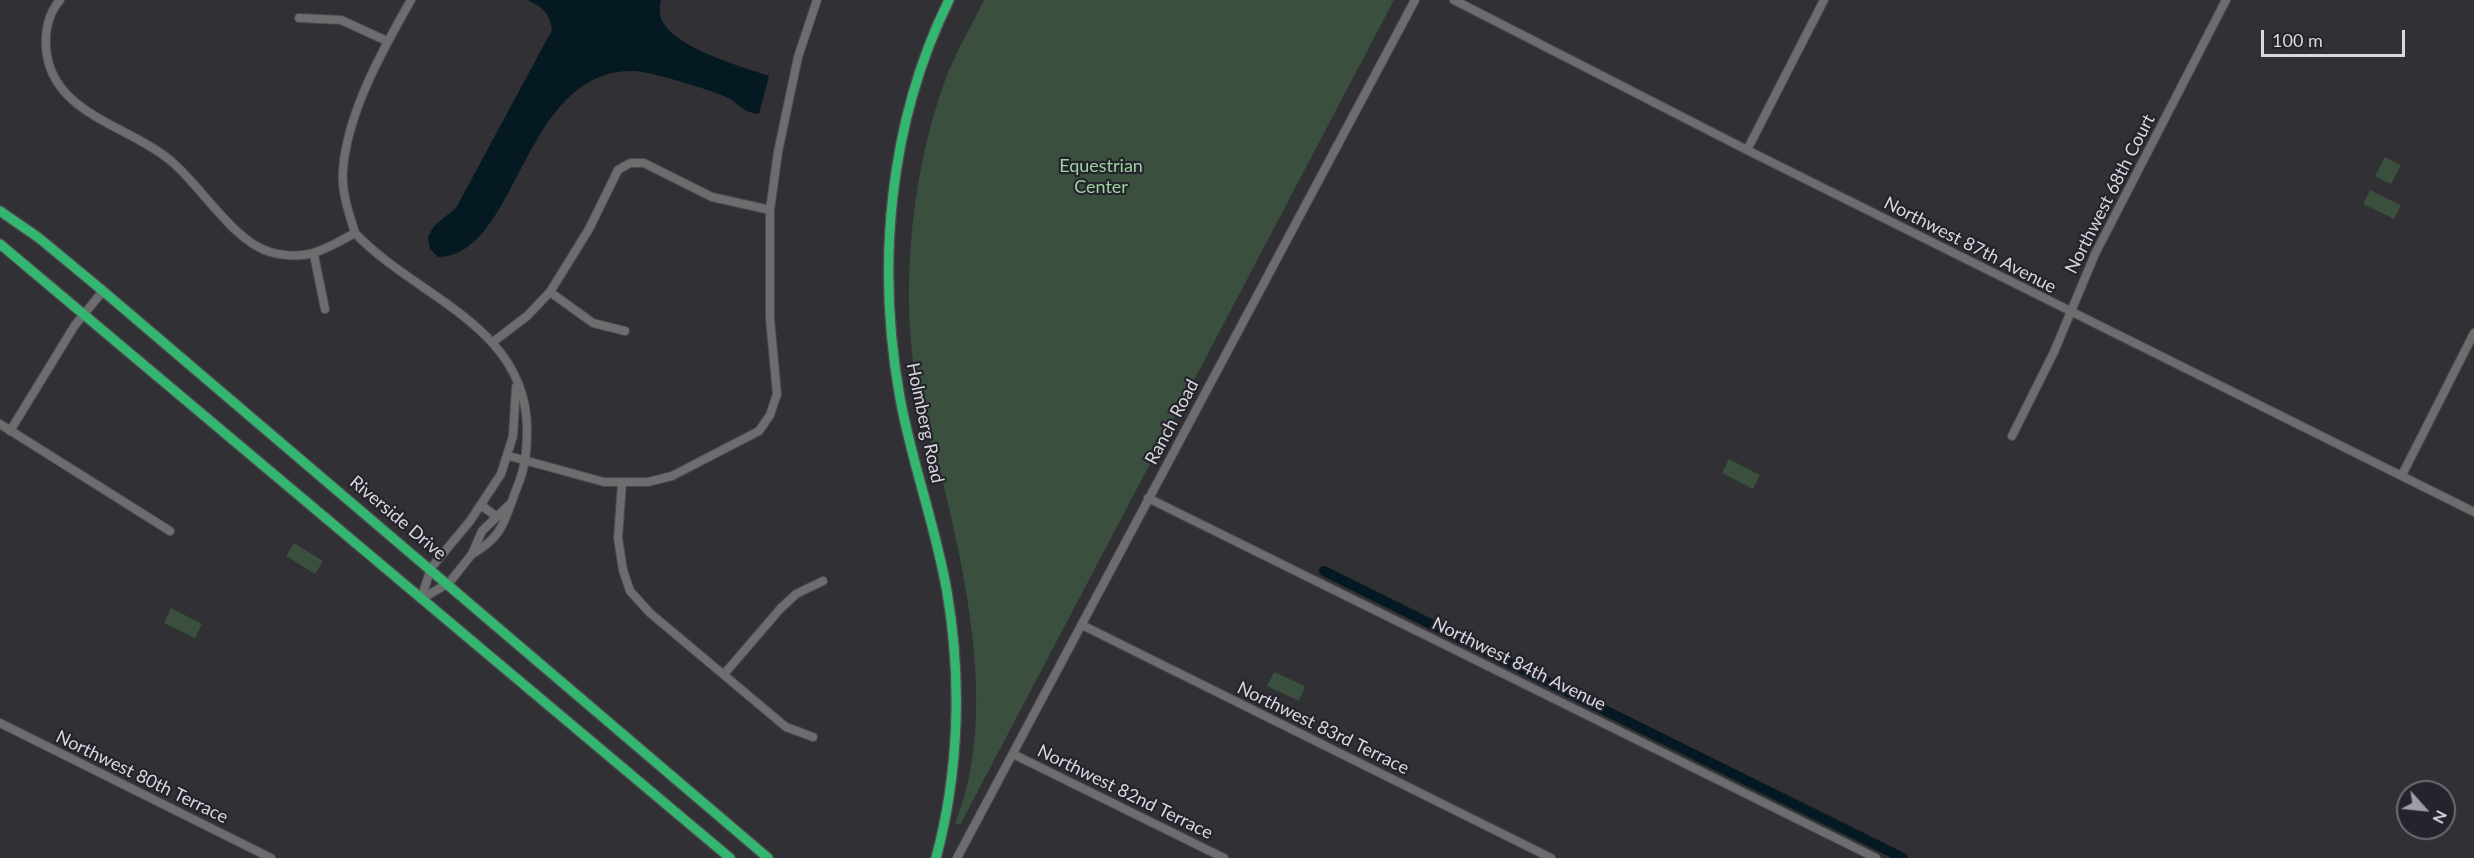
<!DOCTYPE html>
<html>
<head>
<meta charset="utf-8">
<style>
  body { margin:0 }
  #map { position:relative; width:2474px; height:858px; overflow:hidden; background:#303035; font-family:Lato,sans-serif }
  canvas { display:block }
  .north { position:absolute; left:2396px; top:780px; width:60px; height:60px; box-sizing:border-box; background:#25242d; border:2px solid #6d6c74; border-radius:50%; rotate:117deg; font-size:16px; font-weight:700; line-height:24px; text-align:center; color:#d9d8de }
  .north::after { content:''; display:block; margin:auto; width:21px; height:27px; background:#9e9da3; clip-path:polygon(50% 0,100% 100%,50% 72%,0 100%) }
  .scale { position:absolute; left:2261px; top:30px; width:144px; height:27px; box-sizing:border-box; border:3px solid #d9d8de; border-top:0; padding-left:8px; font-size:18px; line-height:21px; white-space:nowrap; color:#d9d8de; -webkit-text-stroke:4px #25242d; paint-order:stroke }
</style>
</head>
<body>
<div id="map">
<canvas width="2474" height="858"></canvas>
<div class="north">N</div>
<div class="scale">100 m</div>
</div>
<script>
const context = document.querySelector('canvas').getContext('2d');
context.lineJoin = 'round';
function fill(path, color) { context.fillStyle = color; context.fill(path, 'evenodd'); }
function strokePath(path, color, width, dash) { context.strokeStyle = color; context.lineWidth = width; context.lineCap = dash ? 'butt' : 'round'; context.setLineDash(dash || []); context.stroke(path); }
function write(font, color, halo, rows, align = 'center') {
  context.font = font + ' Lato,sans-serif'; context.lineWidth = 4.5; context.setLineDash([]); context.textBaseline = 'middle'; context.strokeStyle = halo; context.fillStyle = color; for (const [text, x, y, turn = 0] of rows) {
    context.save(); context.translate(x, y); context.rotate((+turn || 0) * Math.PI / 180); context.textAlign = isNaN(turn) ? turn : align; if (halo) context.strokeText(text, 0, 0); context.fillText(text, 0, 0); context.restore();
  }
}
fill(new Path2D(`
  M 984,0 L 1394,0 L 960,825 L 955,823 C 997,723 968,585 943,483 C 934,451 923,419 917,387 C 900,296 911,181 940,95 C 950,62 969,31 984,0 Z
  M 2385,157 L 2401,165 L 2391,184 L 2375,176 Z
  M 2370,190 L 2401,205 L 2394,219 L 2363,204 Z
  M 1729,459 L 1760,475 L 1753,489 L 1722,473 Z
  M 294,543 L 323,561 L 315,574 L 286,556 Z
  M 171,608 L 202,624 L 195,638 L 164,623 Z
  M 1274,672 L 1305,686 L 1299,701 L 1267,686 Z`), '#3a4f3e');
fill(new Path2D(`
  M 528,0 L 661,0 C 660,5 659,13 661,18 C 672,48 741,66 769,76 L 759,114 C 742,111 744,109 732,100 C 720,92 651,72 636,71 C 521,66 520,256 438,257 L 430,249 L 428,237 L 434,226 L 456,208 L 552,30 C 550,13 543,8 528,0 Z`), '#041921');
strokePath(new Path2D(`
  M 1324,571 L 1903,858`), '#041921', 10);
const minor = new Path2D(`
  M 60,0 C 49,13 45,30 46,47 C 50,114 129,125 171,161 C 201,186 234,242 270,252 C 307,262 324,250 355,233 C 414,296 525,325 527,427 C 527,448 526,465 518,485 C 505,517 505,536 472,554
  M 1454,0 L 1747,150 L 2474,512
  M 299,18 L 341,20 L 387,41
  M 1747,150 L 1824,0
  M 355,233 C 349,213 341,192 343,170 C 347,113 383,49 411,0
  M 314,255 L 325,309
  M 550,292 L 593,323 L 625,331
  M 493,342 L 527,316 L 550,292 L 589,229 L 618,170 L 630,163 L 644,163 L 712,197 L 770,210
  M 0,424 L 170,531
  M 10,431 L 75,325 L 103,291
  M 2012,436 L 2054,352 L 2095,254 L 2226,0
  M 509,456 L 604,482 L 648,482 L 672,476 L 759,431 L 770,415 L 777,394 L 770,319 L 770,210 L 778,152 L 798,57 L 817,0
  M 2402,475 L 2474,333
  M 622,483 L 618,538 L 623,570 L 630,591 L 650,613 L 786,727 L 813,737
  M 1148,498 L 1876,858
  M 481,505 L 497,517
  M 421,599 L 431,568 L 470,521 L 501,474 L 513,436 L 516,387
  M 421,599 L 449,583 L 472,554 L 482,531 L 510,504
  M 1082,625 L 1551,858
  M 725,673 L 780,609 L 796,594 L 823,581
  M 0,723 L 271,858
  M 1013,754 L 1224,858
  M 957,858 L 1415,0`);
const tertiary = new Path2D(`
  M 0,211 L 39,238 L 103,291 L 768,858
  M 0,244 L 730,858
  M 936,858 C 959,773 962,679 947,592 C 936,527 912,464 900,398 C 876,265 889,122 949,0`);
strokePath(minor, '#4b4b4f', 10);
strokePath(tertiary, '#4b4b4f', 12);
strokePath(minor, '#6d6d70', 8);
strokePath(tertiary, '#6d6d70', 9);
strokePath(new Path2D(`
  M 0,211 L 39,238 L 103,291 L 768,858
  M 0,244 L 730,858
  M 936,858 C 959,773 962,679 947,592 C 936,527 912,464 900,398 C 876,265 889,122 949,0`), '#33b770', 9);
write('18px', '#9bd3a1', '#25242d', [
  ["Equestrian",1101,166],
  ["Center",1101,187]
]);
write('18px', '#d9d8de', '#25242d', [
  ["Northwest 68th Court",2110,194,-63],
  ["Northwest 87th Avenue",1970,245,27],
  ["Ranch Road",1172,422,-62],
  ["Holmberg Road",925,423,78],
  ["Riverside Drive",398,518,40],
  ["Northwest 84th Avenue",1519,664,26],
  ["Northwest 83rd Terrace",1323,728,26],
  ["Northwest 80th Terrace",142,777,26],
  ["Northwest 82nd Terrace",1125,792,26]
]);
</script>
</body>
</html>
